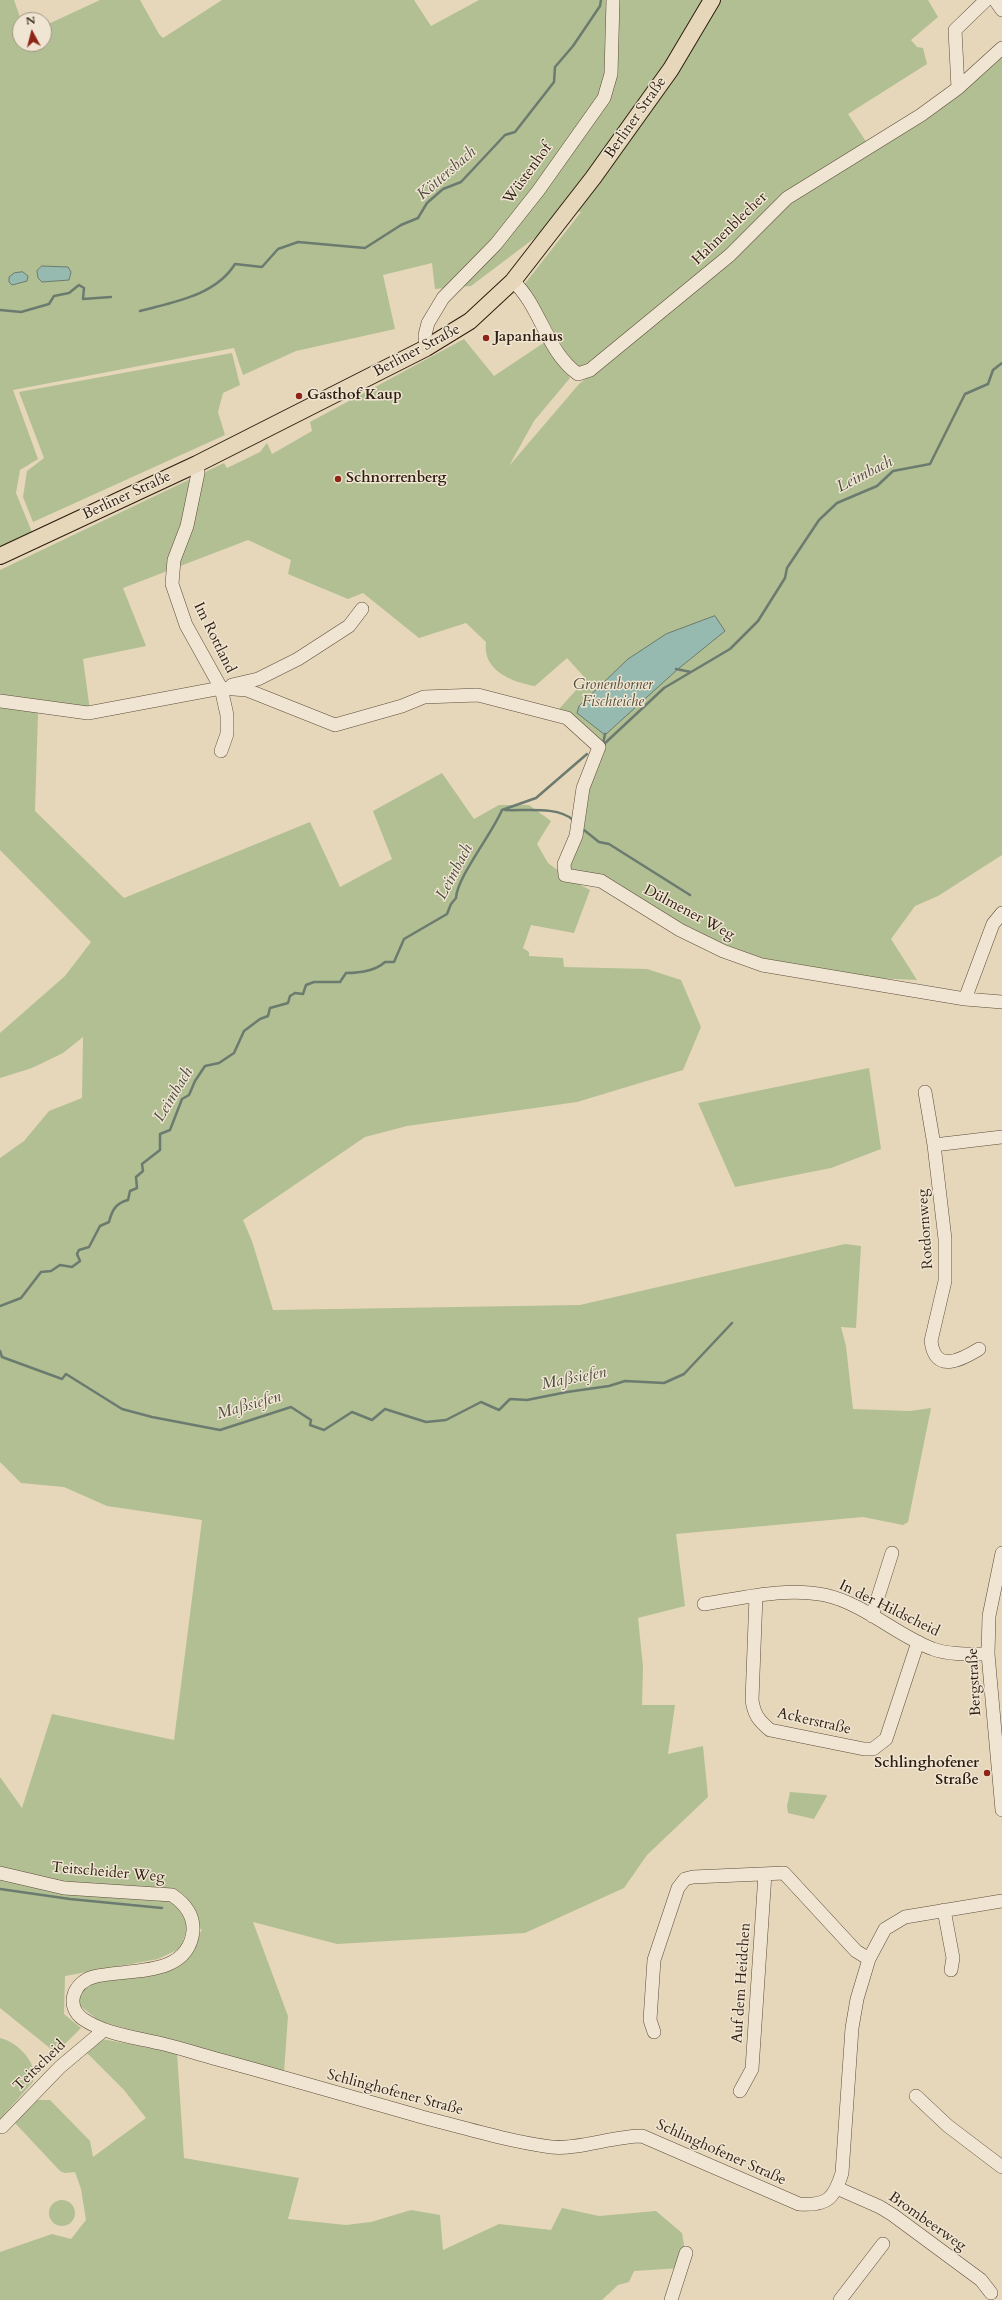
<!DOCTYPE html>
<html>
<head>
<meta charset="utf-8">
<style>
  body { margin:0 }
  #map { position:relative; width:1002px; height:2300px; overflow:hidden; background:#e6d7ba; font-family:Cardo,serif }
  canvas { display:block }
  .north { position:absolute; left:12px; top:12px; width:40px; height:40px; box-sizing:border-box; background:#efe5d2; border:1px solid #a29584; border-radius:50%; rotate:353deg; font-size:11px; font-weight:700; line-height:16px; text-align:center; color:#2e1d10 }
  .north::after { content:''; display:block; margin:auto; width:14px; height:18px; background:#8f2418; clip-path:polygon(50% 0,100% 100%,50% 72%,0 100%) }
</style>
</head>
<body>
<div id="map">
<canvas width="1002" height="2300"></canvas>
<div class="north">N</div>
</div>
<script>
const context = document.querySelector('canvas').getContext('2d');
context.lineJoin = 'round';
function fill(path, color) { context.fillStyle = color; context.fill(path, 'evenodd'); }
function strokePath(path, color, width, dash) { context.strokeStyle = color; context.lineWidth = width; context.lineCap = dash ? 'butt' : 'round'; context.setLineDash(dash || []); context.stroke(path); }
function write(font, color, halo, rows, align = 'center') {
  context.font = font + ' Cardo,serif'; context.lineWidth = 3; context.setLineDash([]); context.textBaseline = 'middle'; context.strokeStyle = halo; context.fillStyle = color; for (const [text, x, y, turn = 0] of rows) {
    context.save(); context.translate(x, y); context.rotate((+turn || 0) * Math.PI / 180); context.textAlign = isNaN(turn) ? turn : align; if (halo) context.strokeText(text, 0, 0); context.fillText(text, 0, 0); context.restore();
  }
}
fill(new Path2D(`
  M 0,0 L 14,0 L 21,20 L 20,44 L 44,44 L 44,26 L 100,0 L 140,0 L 159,34 L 163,38 L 222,0 L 414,0 L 431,26 L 479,0 L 928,0 L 938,17 L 911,40 L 917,47 L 923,48 L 927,64 L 848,114 L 867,143 L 780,195 L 725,254 L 583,367 L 572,365 L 556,335 L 523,286 L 581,212 L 560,208 L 536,237 L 471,286 L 435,289 L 432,263 L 383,275 L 395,329 L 296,351 L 243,375 L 234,348 L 13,390 L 38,459 L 20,470 L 16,493 L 34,537 L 0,551 Z
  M 1002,53 L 1002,855 L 938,896 L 915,906 L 891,939 L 917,980 L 874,978 L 762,965 L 608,886 L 570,877 L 564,864 L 606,740 L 601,743 L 559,709 L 586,679 L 567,658 L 535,686 C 511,682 482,670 486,642 L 466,623 L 419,638 L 363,593 L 348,599 L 288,574 L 291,560 L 248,540 L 123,588 L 146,646 L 83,659 L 91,718 L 38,713 L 35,811 L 124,898 L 310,822 L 340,887 L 392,859 L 373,811 L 442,773 L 474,819 L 499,805 L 529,805 L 551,821 L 537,844 L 548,863 L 571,880 L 590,890 L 574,933 L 531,925 L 523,948 L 529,952 L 529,956 L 563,958 L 564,967 L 647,969 L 681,980 L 701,1027 L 683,1070 L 577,1102 L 407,1126 L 365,1137 L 243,1220 L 252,1241 L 273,1310 L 580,1305 L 845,1244 L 861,1246 L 856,1328 L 841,1327 L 846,1346 L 853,1409 L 910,1411 L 931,1408 L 908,1522 L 903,1525 L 863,1517 L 676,1534 L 685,1606 L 638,1618 L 643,1667 L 642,1705 L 675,1705 L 668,1754 L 703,1746 L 708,1797 L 647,1855 L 624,1888 L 525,1933 L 337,1944 L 253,1922 L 288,2016 L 284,2072 L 99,2021 L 78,2004 L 81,1992 L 96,1981 L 172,1969 L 189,1957 L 202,1929 L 187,1927 L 181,1948 L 158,1959 L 65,1976 L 64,2014 L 81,2028 L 56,2053 L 0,2008 L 0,1777 L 22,1808 L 52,1714 L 174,1740 L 202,1520 L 107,1506 L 64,1487 L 21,1483 L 0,1462 L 0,1158 L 24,1141 L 49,1111 L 82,1098 L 83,1037 L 63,1053 L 32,1068 L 0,1078 L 0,1033 L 65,976 L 91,942 L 0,850 L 0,570 L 224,463 L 227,468 L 260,452 L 267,443 L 272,454 L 312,431 L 310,422 L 464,339 L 494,376 L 545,342 L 570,378 L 534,421 L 509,466 L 579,384 L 733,258 L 789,200 Z
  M 232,353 L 240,385 L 223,393 L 218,412 L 225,435 L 33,522 L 23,497 L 27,471 L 44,458 L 19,392 Z
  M 869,1068 L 881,1149 L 831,1168 L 735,1187 L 698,1103 Z
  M 790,1792 L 826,1795 L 827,1796 L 814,1819 L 788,1813 L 787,1806 Z
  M 0,2038 C 18,2042 39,2064 33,2082 L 0,2119 Z
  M 102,2039 L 177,2053 L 184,2158 L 299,2178 L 288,2219 L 346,2225 L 371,2222 L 411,2210 L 440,2215 L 443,2250 L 499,2224 L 551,2230 L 562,2208 L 599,2216 L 656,2211 L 682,2233 L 684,2245 L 680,2268 L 634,2271 L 629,2282 L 618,2285 L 602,2300 L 0,2300 L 0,2252 L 52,2234 L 71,2239 L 86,2220 L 81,2189 L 75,2172 L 65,2173 L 60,2171 L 15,2123 L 37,2100 L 50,2100 L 90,2141 L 93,2157 L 146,2118 L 124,2090 L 86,2052 Z
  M49 2213a13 13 0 1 1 26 0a13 13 0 1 1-26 0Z`), '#b1bf93');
const water = new Path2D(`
  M 42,266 L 68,267 L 71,272 L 69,280 L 42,282 L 38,278 L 37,271 Z
  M 23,272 L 28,276 L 27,281 L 12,285 L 9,282 L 9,277 L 14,273 Z
  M 715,616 L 725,631 L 678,669 L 605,735 L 577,713 L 579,706 L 628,659 L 666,634 Z`);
fill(water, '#96baaf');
strokePath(water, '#6c7b6f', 1);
strokePath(new Path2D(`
  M 0,310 L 21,312 L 49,304 L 54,296 L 69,293 L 79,285 L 84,288 L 83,299 L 111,297
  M 140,311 C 173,302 215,296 235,264 L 262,267 L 278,249 L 298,242 L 365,248 L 401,225 L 418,218 L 427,203 L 443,189 L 461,182 L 505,135 L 515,132 L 554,82 L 555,67 L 573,46 L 600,6 L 601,0
  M 676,669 L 691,672
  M 603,744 L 605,734
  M 603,745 L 664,688 L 730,649 L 758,621 L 785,578 L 787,568 L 819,520 L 837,503 L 877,486 L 893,471 L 930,464 L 965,394 L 988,384 L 993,370 L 1002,363
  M 505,810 C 525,811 558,806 573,820
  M 584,830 L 599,842 L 609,844 L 690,895
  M 0,1306 L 21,1298 L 41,1272 L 51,1271 L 60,1265 L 72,1267 L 80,1261 L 77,1254 L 79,1250 L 89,1247 L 100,1226 L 109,1222 C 112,1210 116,1203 128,1200 L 130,1191 L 137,1188 L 136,1177 L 143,1171 L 142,1164 L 160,1150 L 160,1134 L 170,1130 L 182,1099 L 189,1095 L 195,1081 L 205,1066 L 219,1063 L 234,1053 L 244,1031 L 260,1019 L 268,1016 L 270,1008 L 288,1003 L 290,996 L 295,993 L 303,994 L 306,985 L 314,982 L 340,982 L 346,973 C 360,973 375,971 385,962 L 394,962 L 404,939 L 447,914 L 451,904 L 456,898 C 457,877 492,834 502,810 L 536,798 L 587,754
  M 0,1351 L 2,1357 L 62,1379 L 66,1374 L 122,1409 L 152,1417 L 220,1430 L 291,1407 L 311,1420 L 310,1425 L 324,1430 L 352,1412 L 372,1420 L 385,1409 L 426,1422 L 446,1420 L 481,1402 L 499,1410 L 510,1399 L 527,1400 L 567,1392 L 609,1386 L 625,1381 L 664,1383 L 684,1374 L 732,1323
  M 0,1889 L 70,1899 L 162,1908`), '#6c7b6f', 2.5);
const minor = new Path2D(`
  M 995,0 L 1002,10
  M 958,88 L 955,30 L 986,0
  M 513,281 C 541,307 546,351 578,374 L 590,370 L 730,255 L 787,198 L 921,115 L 958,88 L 1002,48
  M 426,348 L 425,335 L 428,323 L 443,298 L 496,244 L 538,191 L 604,98 L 611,74 L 613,0
  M 197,464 L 198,473 L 187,526 L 174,560 L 172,584 L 186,625 L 221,688 L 227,715 L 227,734 L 221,751
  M 232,685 L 258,679 L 298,659 L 349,626 L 362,609
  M 0,701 L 88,713 L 221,688 L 247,690 L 335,725 L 402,706 L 424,697 L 478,695 L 567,718 L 599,747 L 583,788 L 576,836 L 564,864 L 565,875 L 601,881 L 680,930 L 723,951 L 762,965 L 965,999 L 1002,1002
  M 965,999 L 993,924 L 1002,913
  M 925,1092 L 934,1145 L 1002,1137
  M 934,1145 L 945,1239 L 945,1281 L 931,1341 C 935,1374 961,1360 979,1349
  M 1002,1553 L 989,1616 L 988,1654 L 1002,1810
  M 756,1596 L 752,1700 C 754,1714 758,1720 770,1730 L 864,1749 L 873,1749 L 886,1739 L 918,1642
  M 704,1604 C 744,1598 785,1587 825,1595 C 865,1604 896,1635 933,1649 C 950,1655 970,1654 988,1654
  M 872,1616 L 892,1553
  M 0,1873 L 64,1888 L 172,1895 C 184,1903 194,1915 193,1931 C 188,1979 126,1968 93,1977 C 73,1983 65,2006 83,2019 C 105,2034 134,2037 159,2043 C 177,2047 195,2053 213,2058 C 283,2077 352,2097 422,2117 C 465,2128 507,2141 551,2147 C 576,2150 614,2136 642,2136 L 799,2204 C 827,2206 834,2199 842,2173 L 852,2028 L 857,1999 L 869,1959 L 885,1929 L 905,1917 L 1002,1901
  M 944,1910 L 953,1958 L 951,1970
  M 654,2032 L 650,2020 L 654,1960 L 678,1888 L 685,1879 L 693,1877 L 784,1873 L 856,1951 L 869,1959
  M 740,2091 L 752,2069 L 765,1874
  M 916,2096 L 948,2126 L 1002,2167
  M 2,2127 L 60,2067 L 104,2030
  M 837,2188 L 880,2207 L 893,2215 L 981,2280 L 991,2293
  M 671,2300 L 686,2253
  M 840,2300 L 883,2244`);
const major = new Path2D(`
  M 0,556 L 197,464 L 426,348 L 470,321 L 513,281 L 593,178 L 671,69 L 712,0`);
strokePath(minor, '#5c4c3a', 14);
strokePath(major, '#2e1d10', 18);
strokePath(minor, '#efe5d2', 13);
strokePath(major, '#e6d7ba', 16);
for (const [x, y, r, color] of [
  [486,338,4,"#8f2418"],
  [299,396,4,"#8f2418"],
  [338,479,4,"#8f2418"],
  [987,1773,4,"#8f2418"]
]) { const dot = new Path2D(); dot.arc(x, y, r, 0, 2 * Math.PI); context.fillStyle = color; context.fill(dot); strokePath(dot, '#efe5d2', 1.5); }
write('15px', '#2e1d10', '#efe5d2', [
  ["Berliner Straße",636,118,-55],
  ["Wüstenhof",528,174,-54],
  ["Hahnenblecher",730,229,-44],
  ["Berliner Straße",417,351,-28],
  ["Berliner Straße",127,496,-25],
  ["Im Rottland",214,638,64],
  ["Dülmener Weg",689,913,28],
  ["Rotdornweg",926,1229,-94],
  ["In der Hildscheid",889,1609,26],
  ["Bergstraße",975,1682,-93],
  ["Ackerstraße",814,1722,13],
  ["Teitscheider Weg",108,1873,5],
  ["Auf dem Heidchen",742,1983,-86],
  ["Teitscheid",40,2066,-44],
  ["Schlinghofener Straße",395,2093,15],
  ["Schlinghofener Straße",721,2153,24],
  ["Brombeerweg",927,2222,35]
]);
write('bold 15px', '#2e1d10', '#efe5d2', [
  ["Japanhaus",494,338],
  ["Gasthof Kaup",307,396],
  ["Schnorrenberg",346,479],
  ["Schlinghofener",979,1764,"right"],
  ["Straße",979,1781,"right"]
], 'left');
write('italic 15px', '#554e37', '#efe5d2', [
  ["Gronenborner",613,686],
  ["Fischteiche",613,703]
]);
write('italic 16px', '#4d4c40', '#efe5d2', [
  ["Köttersbach",447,174,-41],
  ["Leimbach",865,475,-27],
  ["Leimbach",455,872,-62],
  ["Leimbach",174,1095,-59],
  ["Maßsiefen",574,1379,-11],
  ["Maßsiefen",249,1406,-16]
]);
</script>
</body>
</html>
